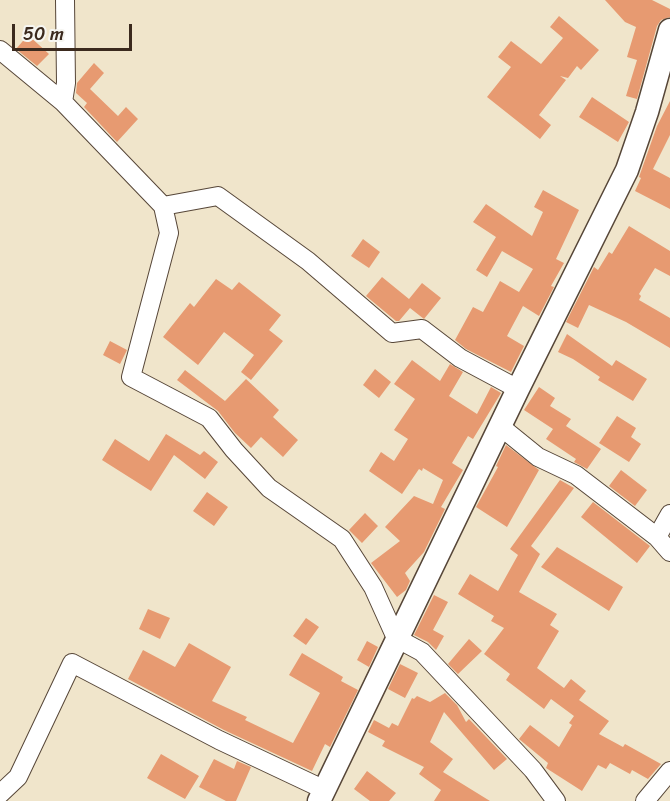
<!DOCTYPE html>
<html>
<head>
<meta charset="utf-8">
<style>
  body { margin:0 }
  #map { position:relative; width:670px; height:801px; overflow:hidden; background:#f0e5cb; font-family:Sriracha,sans-serif }
  canvas { display:block }
  .scale { position:absolute; left:12px; top:24px; width:120px; height:27px; box-sizing:border-box; border:3px solid #3b2a1e; border-top:0; padding-left:8px; font-size:18px; line-height:21px; white-space:nowrap; color:#3b2a1e; -webkit-text-stroke:4px #f6f6f2; paint-order:stroke }
</style>
</head>
<body>
<div id="map">
<canvas width="670" height="801"></canvas>
<div class="scale">50 m</div>
</div>
<script>
const context = document.querySelector('canvas').getContext('2d');
context.lineJoin = 'round';
function fill(path, color) { context.fillStyle = color; context.fill(path, 'evenodd'); }
function strokePath(path, color, width, dash) { context.strokeStyle = color; context.lineWidth = width; context.lineCap = dash ? 'butt' : 'round'; context.setLineDash(dash || []); context.stroke(path); }
fill(new Path2D(`
  M 605,0 L 652,0 L 670,9 L 670,17 L 661,20 L 657,26 L 637,99 L 626,96 L 637,60 L 627,57 L 636,27 L 625,22 Z
  M 559,16 L 599,50 L 581,70 L 577,66 L 568,78 L 560,76 L 566,80 L 539,115 L 551,125 L 540,139 L 487,97 L 511,67 L 498,57 L 511,41 L 541,64 L 563,38 L 550,27 Z
  M 28,35 L 49,54 L 37,66 L 16,49 Z
  M 94,63 L 104,73 L 90,89 L 118,116 L 126,107 L 138,119 L 117,142 L 84,107 L 87,103 L 76,93 L 77,83 Z
  M 592,97 L 629,122 L 618,142 L 579,117 Z
  M 670,101 L 670,135 L 653,169 L 670,178 L 670,209 L 635,191 L 641,178 L 639,177 L 657,126 Z
  M 543,190 L 579,210 L 556,259 L 564,263 L 551,286 L 554,287 L 539,316 L 523,306 L 507,336 L 524,346 L 511,372 L 466,349 L 455,340 L 473,307 L 483,312 L 500,281 L 519,292 L 533,269 L 502,251 L 487,277 L 476,270 L 496,237 L 473,222 L 486,204 L 532,236 L 543,212 L 534,207 Z
  M 629,226 L 670,251 L 670,276 L 655,268 L 639,294 L 641,296 L 639,300 L 670,318 L 670,348 L 626,322 L 589,305 L 578,328 L 566,322 L 594,267 L 598,270 L 609,252 L 612,254 Z
  M 363,239 L 380,252 L 369,268 L 351,256 Z
  M 382,277 L 409,299 L 422,283 L 441,298 L 424,319 L 410,308 L 399,321 L 396,321 L 366,296 Z
  M 216,279 L 232,290 L 239,282 L 281,315 L 269,330 L 283,341 L 251,380 L 241,372 L 254,355 L 224,332 L 198,365 L 163,337 L 190,303 L 194,307 Z
  M 567,334 L 612,366 L 616,360 L 647,379 L 633,401 L 598,380 L 600,377 L 573,359 L 558,352 Z
  M 110,341 L 127,350 L 120,364 L 103,355 Z
  M 412,360 L 440,381 L 450,364 L 463,372 L 449,396 L 477,414 L 491,387 L 501,393 L 473,439 L 468,436 L 452,463 L 463,470 L 441,507 L 445,509 L 424,552 L 405,573 L 410,581 L 406,590 L 397,597 L 371,563 L 400,541 L 385,527 L 414,496 L 433,504 L 443,480 L 423,468 L 422,471 L 419,469 L 402,494 L 369,471 L 381,452 L 394,461 L 408,439 L 394,430 L 415,399 L 394,384 Z
  M 375,369 L 391,382 L 379,398 L 363,385 Z
  M 185,370 L 225,401 L 246,379 L 279,410 L 273,417 L 298,440 L 283,457 L 261,437 L 251,448 L 235,433 L 218,411 L 177,380 Z
  M 539,387 L 555,398 L 550,406 L 571,419 L 566,426 L 601,449 L 587,469 L 574,462 L 576,459 L 546,439 L 553,429 L 524,410 Z
  M 617,416 L 636,428 L 631,437 L 641,444 L 629,462 L 599,443 Z
  M 166,434 L 200,455 L 204,451 L 218,462 L 205,479 L 174,455 L 151,491 L 102,460 L 115,439 L 149,461 Z
  M 506,445 L 539,470 L 507,527 L 476,507 L 498,467 L 496,466 Z
  M 621,470 L 647,490 L 635,506 L 609,486 Z
  M 560,480 L 574,488 L 531,546 L 540,554 L 519,592 L 557,614 L 550,625 L 559,631 L 537,668 L 564,688 L 571,679 L 586,691 L 579,700 L 609,721 L 599,734 L 623,747 L 625,744 L 661,764 L 648,779 L 632,770 L 630,774 L 610,763 L 606,769 L 598,765 L 582,791 L 546,768 L 548,763 L 519,739 L 530,725 L 559,747 L 572,725 L 569,723 L 574,716 L 551,699 L 544,709 L 506,680 L 510,674 L 484,654 L 504,628 L 491,621 L 494,616 L 458,594 L 470,574 L 498,591 L 518,555 L 510,549 Z
  M 207,492 L 228,507 L 214,526 L 193,511 Z
  M 593,502 L 650,546 L 637,563 L 581,517 Z
  M 365,513 L 378,526 L 362,543 L 349,530 Z
  M 557,547 L 623,587 L 609,611 L 541,567 Z
  M 434,595 L 448,602 L 433,630 L 444,636 L 436,650 L 428,642 L 414,635 Z
  M 148,609 L 170,618 L 160,639 L 139,629 Z
  M 306,618 L 319,627 L 306,645 L 293,636 Z
  M 469,639 L 482,651 L 458,674 L 448,664 Z
  M 367,641 L 378,647 L 369,667 L 357,660 Z
  M 189,643 L 231,667 L 212,701 L 247,717 L 245,720 L 293,743 L 320,693 L 289,675 L 302,653 L 343,677 L 341,681 L 358,690 L 330,747 L 325,744 L 312,771 L 224,730 L 128,679 L 143,650 L 175,667 Z
  M 400,664 L 418,673 L 405,698 L 388,689 Z
  M 445,693 L 457,705 L 466,722 L 469,719 L 507,759 L 494,770 L 444,712 L 430,742 L 453,759 L 443,772 L 490,801 L 434,801 L 441,790 L 419,774 L 424,767 L 382,746 L 385,741 L 368,732 L 374,720 L 389,728 L 392,723 L 398,726 L 412,698 L 414,699 L 417,696 L 430,702 Z
  M 161,754 L 199,776 L 185,799 L 147,778 Z
  M 214,759 L 234,769 L 237,761 L 251,767 L 236,801 L 226,801 L 199,787 Z
  M 367,771 L 396,793 L 389,801 L 370,801 L 354,789 Z`), '#e79a71');
const minor = new Path2D(`
  M 0,50 L 63,102 L 163,206 L 218,196 L 308,261 L 392,333 L 422,329 L 460,358 L 518,389
  M 63,102 L 66,83 L 65,0
  M 163,206 L 169,233 L 131,377 L 209,418 L 234,450 L 269,488 L 342,539 L 373,587 L 396,638 L 422,652 L 533,770 L 556,801
  M 501,427 L 538,457 L 576,475 L 657,537 L 670,552
  M 657,537 L 670,514
  M 0,794 L 18,777 L 72,663 L 219,740 L 325,790
  M 645,801 L 670,771`);
const tertiary = new Path2D(`
  M 319,801 L 518,389 L 627,170 L 647,112 L 670,30`);
strokePath(minor, '#564638', 20);
strokePath(tertiary, '#564638', 25);
strokePath(minor, '#fff', 18);
strokePath(tertiary, '#fff', 22);
</script>
</body>
</html>
